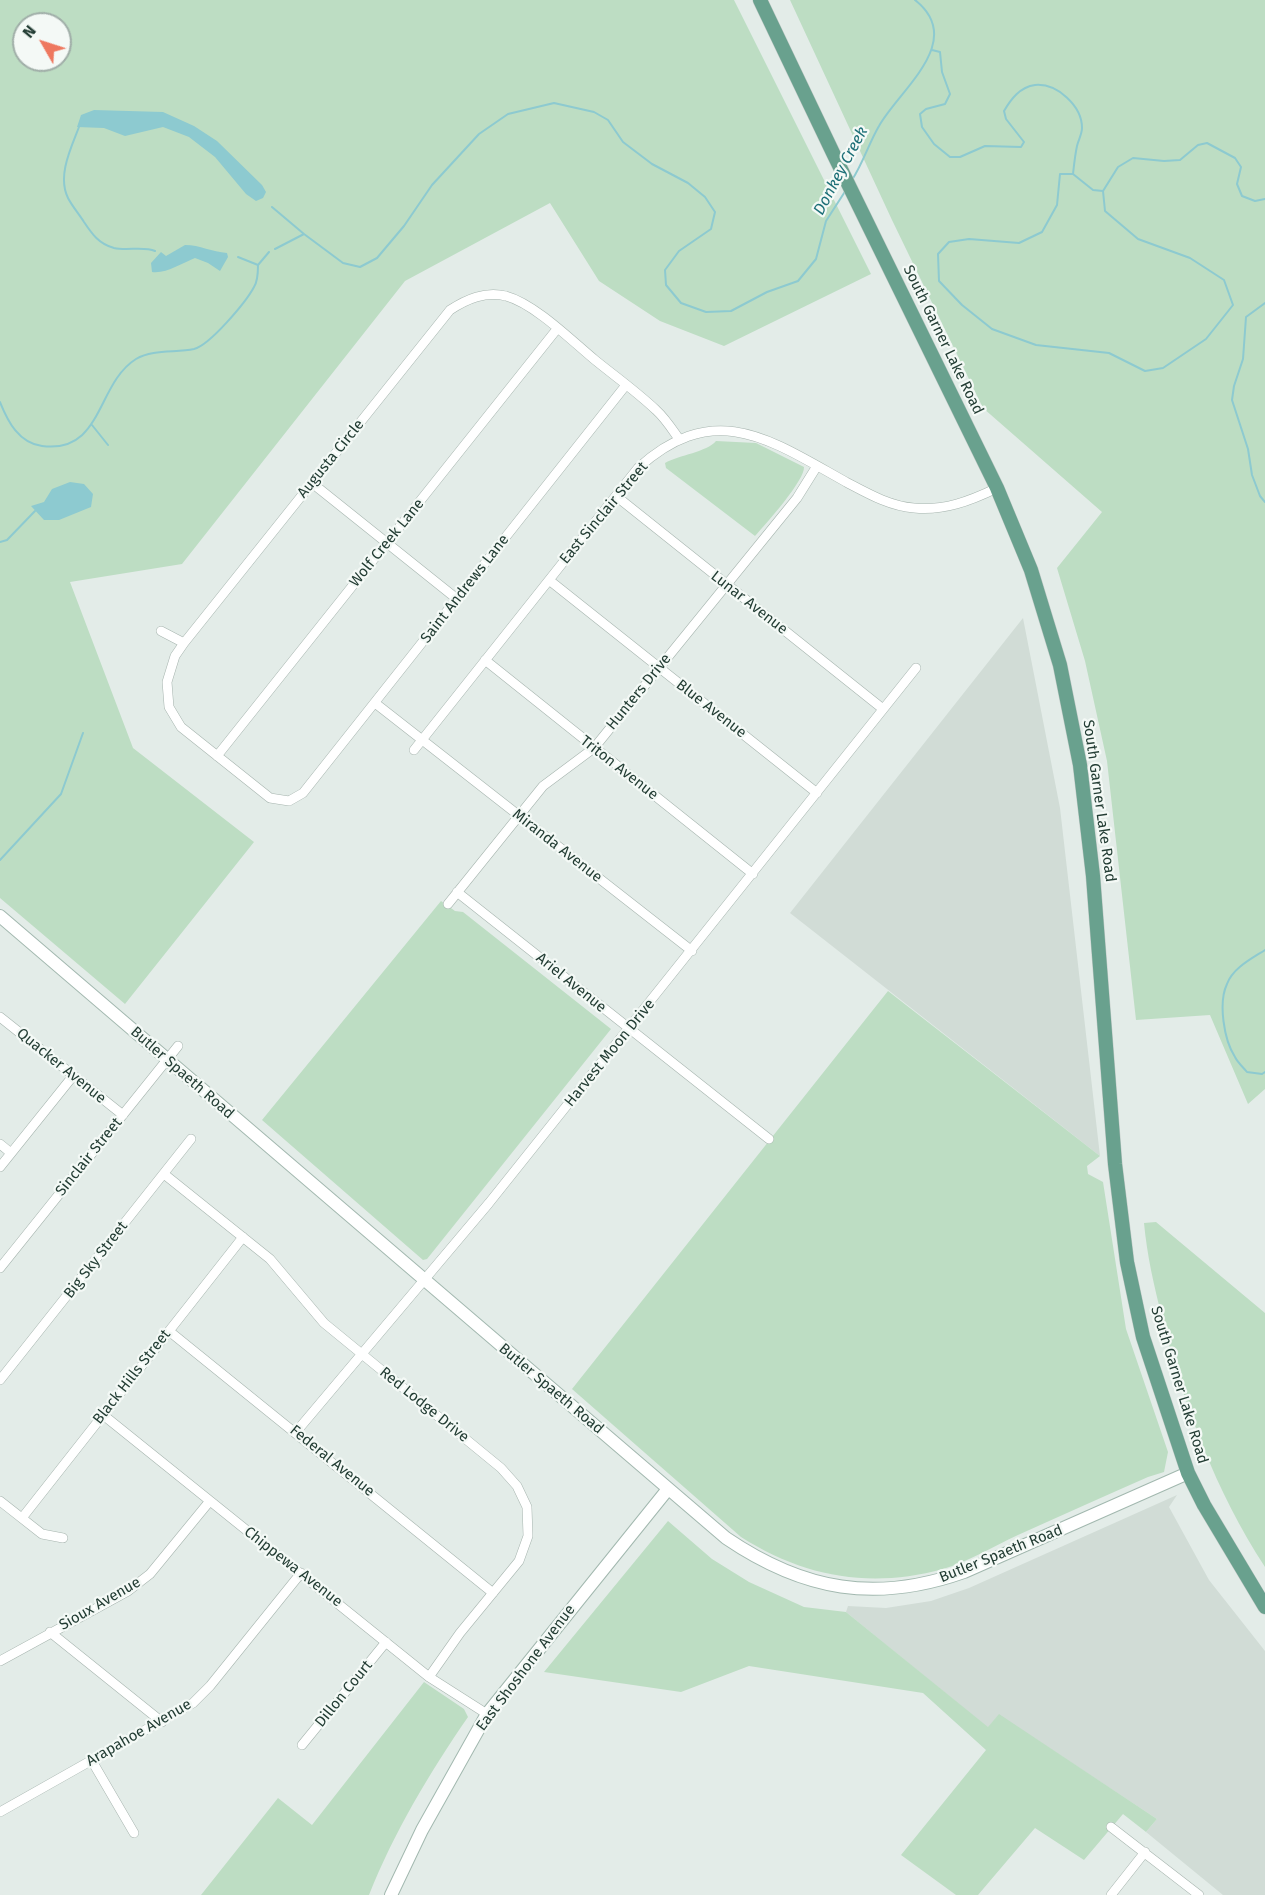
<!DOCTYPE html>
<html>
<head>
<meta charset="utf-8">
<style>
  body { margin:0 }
  #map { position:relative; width:1265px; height:1895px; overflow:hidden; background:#e3ece8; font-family:"Fira Sans",sans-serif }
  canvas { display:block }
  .north { position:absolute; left:12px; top:12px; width:60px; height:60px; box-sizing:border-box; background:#f4f9f6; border:2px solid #a0aea8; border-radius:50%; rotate:309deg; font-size:16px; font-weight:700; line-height:24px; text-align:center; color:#233d34 }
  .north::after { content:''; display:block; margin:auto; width:21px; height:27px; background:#ee785f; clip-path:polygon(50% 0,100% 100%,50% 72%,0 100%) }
</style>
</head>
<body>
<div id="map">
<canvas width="1265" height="1895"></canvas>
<div class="north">N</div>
</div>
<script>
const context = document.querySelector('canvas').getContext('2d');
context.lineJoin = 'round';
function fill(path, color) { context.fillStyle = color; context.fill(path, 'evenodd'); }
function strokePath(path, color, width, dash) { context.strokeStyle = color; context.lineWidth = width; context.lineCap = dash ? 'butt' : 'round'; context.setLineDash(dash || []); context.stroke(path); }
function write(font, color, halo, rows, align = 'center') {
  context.font = font + ' "Fira Sans",sans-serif'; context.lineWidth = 4.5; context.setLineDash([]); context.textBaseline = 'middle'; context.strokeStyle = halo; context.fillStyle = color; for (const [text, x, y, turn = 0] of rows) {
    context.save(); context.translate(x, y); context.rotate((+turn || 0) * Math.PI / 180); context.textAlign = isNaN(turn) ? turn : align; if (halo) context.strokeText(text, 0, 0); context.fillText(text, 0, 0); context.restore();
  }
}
fill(new Path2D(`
  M 1023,618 L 1060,808 L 1100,1156 L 790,913 Z
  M 1177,1495 L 1169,1507 L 1209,1580 L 1265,1651 L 1265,1895 L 1223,1895 L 1146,1832 L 1157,1819 L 999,1715 L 988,1728 L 846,1612 L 848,1606 L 886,1608 L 931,1601 L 969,1588 Z`), '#d1dcd6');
fill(new Path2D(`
  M 0,0 L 734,0 L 871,274 L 724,346 L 660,321 L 599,281 L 550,203 L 405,281 L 182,564 L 70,582 L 133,748 L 254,842 L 125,1004 L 0,898 ZM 24,24 L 60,24 L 60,60 L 24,60 Z
  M 790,0 L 1265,0 L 1265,1089 L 1248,1104 L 1210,1015 L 1136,1020 L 1107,761 L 1085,661 L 1057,568 L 1102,512 L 983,408 L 892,220 Z
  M 716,441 L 756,443 L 804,467 C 805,480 766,524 755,536 L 666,468 L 665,463 C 679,455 707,452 716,441 Z
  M 441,901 L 455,911 L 463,912 L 611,1029 L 427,1259 L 423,1260 L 262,1120 Z
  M 888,991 L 1100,1156 L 1087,1166 L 1088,1174 L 1103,1182 L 1126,1329 L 1168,1452 L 1164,1472 L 1148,1477 C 1104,1496 1061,1516 1018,1535 C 994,1546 968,1562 943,1569 C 870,1589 804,1577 741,1537 L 572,1389 Z
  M 1156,1222 L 1265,1313 L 1265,1567 C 1216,1492 1183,1404 1162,1317 C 1154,1286 1147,1255 1144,1223 Z
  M 668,1521 L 712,1559 L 749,1582 L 804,1607 L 846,1612 L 988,1727 L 999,1714 L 1157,1819 L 1146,1832 L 1123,1814 L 1084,1860 L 1035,1828 L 978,1895 L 956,1895 L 901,1855 L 986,1750 L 923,1693 L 749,1666 L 681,1692 L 544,1672 Z
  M 424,1682 L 464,1709 L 468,1717 C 430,1772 394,1832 369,1895 L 201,1895 L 278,1798 L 312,1825 Z`), '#bdddc3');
fill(new Path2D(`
  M 94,110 L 163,112 L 194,126 L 217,141 L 262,185 L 266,192 L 263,198 L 256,201 L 246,194 L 215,157 L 189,137 L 163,127 L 125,136 L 104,128 L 77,127 L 81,115 Z
  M 185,245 C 200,245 212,252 227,253 L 228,257 L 220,271 L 208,263 L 195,258 C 182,263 166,274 152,272 L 151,263 L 161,252 L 166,256 Z
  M 70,482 L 84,484 L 93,494 L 91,507 L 59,520 L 44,520 L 31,506 L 44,502 L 52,489 Z`), '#8dcad0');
strokePath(new Path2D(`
  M 932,50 L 940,52 L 942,72 L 950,94 L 945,104 L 926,109 L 920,114 L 922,127 L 934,144 L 950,157 L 960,157 L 985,146 L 1021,147 L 1024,142 L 1006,119 L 1004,111 C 1011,99 1020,87 1035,85 C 1057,83 1082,106 1082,128 C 1082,134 1078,141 1077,146 C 1075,155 1074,165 1073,174 L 1093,190 L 1103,191 L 1118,167 L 1133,158 L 1164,161 L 1180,160 L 1198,145 L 1207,143 L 1235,158 L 1241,167 L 1237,184 L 1242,196 L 1255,201 L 1265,199
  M 79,127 C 71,148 57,176 68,198 C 72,206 79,214 84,222 C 92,234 99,244 114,248 C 127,251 144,246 155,251
  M 1073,174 L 1060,174 L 1057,205 L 1042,232 L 1019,243 L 969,239 L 949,242 L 938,254 L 939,281 L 962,305 L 992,329 L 1036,345 L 1109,353 L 1145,371 L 1163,368 L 1206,339 L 1233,305 L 1224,280 L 1190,258 L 1138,239 L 1105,211 L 1103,191
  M 852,180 C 863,163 869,143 879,126 C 899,90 967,41 915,0
  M 272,207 L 304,234
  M 275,249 L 304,234 L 343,263 L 360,267 L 377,258 L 404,226 L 432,185 L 479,134 L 508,114 L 554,103 L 594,112 L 608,120 L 623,142 L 652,164 L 688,183 L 705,197 L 715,212 L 711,229 L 679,251 L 665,270 L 666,285 L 681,303 L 706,312 L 731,311 L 767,292 L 798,281 L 816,259 L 826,221 L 846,190
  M 258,265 L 269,252
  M 1265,303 L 1246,317 L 1243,359 L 1234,386 L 1232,400 L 1248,449 L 1252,475 L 1260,496 L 1265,502
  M 0,402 C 8,422 19,443 42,446 C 103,454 96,384 136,359 C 153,349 176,353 194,349 C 210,345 246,302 254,287 C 258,281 258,272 258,265 L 238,257
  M 92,425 L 108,445
  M 0,542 L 7,540 L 35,511
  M 0,860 L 61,794 L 83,733
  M 1265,950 C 1251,959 1233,968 1227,984 C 1218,1003 1224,1040 1235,1057 C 1238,1063 1243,1067 1247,1072 L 1262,1074 L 1265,1072`), '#8dcad0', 2);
const street = new Path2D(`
  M 626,385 L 303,793 L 289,801 L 270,798 L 181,727 L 169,707 L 167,682 L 175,656 L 184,643 L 450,310 C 467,299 485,291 506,296 C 535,304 572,341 595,360 C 616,377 637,392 656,410 C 665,418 672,429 679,439
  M 312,483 L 457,599
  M 616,496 L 883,709
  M 549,580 L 817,793
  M 161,631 L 184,643
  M 485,660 L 753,874
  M 375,703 L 692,951
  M 414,750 L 638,468 C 715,399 769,439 846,482 C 867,493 889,506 914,508 C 944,511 970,501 997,488
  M 217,756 L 557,329
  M 457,892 L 769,1139
  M 448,904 L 543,786 L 594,748 L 797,498 L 817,466
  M 0,1017 L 123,1115
  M 0,1144 L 11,1153
  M 0,1167 L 73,1076
  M 164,1174 L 270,1259 L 324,1323 L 501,1468 L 517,1486 L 527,1507 L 528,1536 L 519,1561 L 460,1633 L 429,1677
  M 0,1268 L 178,1046
  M 169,1331 L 493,1593
  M 0,1380 L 191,1139
  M 102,1414 L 429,1677 L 487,1714
  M 296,1432 L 489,1203 L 916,668
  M 0,1501 L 42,1534 L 63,1538
  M 22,1518 L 243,1237
  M 50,1632 L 162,1722
  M 0,1661 L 128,1591 L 150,1574 L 209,1502
  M 302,1745 L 386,1642
  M 92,1761 L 134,1833
  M 0,1812 L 193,1703 L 210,1686 L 301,1573
  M 1111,1827 L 1199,1895
  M 1111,1895 L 1145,1852`);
const secondary = new Path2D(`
  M 0,916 L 726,1538 C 804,1591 876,1603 964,1572 L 1188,1473
  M 391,1895 L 422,1830 L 487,1714 L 668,1489`);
const primary = new Path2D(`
  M 760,0 L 834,155 L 997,488 L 1031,570 L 1060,665 L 1080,765 L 1093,876 L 1115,1164 L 1127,1262 L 1143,1337 L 1188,1473 L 1204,1505 L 1265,1607`);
strokePath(street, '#a6b4ae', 10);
strokePath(secondary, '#a2b8af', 14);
strokePath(primary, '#c1c9c6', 15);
strokePath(street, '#fff', 9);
strokePath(secondary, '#fff', 12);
strokePath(primary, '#69a18e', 14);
write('15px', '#233d34', '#f4f9f6', [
  ["South Garner Lake Road",943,340,64],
  ["Augusta Circle",331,459,-51],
  ["East Sinclair Street",604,513,-50],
  ["Wolf Creek Lane",387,543,-51],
  ["Saint Andrews Lane",465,589,-52],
  ["Lunar Avenue",749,603,38],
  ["Hunters Drive",639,692,-51],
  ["Blue Avenue",711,709,38],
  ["Triton Avenue",619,768,38],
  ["South Garner Lake Road",1099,801,82],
  ["Miranda Avenue",557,846,38],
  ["Ariel Avenue",571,983,39],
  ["Harvest Moon Drive",610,1053,-51],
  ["Quacker Avenue",61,1066,39],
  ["Butler Spaeth Road",182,1073,41],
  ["Sinclair Street",89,1157,-51],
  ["Big Sky Street",96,1260,-52],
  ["Black Hills Street",132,1377,-52],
  ["South Garner Lake Road",1179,1385,73],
  ["Butler Spaeth Road",551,1389,40],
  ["Red Lodge Drive",424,1405,39],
  ["Federal Avenue",332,1461,39],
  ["Butler Spaeth Road",1001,1554,-22],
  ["Chippewa Avenue",293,1567,38],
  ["Sioux Avenue",100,1604,-30],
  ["East Shoshone Avenue",526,1668,-53],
  ["Dillon Court",344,1694,-51],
  ["Arapahoe Avenue",139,1733,-30]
]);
write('italic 16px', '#1e7078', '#f4f9f6', [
  ["Donkey Creek",841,171,-62]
]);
</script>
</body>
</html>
